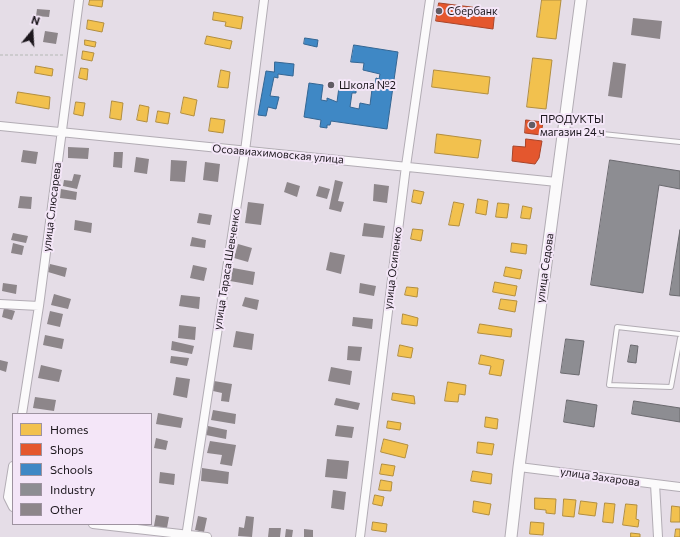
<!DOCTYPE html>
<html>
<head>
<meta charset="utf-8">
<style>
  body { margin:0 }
  #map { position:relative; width:680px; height:537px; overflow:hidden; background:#e5dde7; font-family:Commissioner,sans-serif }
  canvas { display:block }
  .legend { position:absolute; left:12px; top:413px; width:140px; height:112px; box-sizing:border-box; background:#f4e6f8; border:1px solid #9e93a0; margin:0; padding:5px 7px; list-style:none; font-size:12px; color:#1c171d }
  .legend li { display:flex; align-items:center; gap:8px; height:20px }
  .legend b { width:20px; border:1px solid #9e93a0 }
  .north { position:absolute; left:12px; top:12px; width:40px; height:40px; -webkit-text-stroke:3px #f4e6f8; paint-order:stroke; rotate:18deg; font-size:11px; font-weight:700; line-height:16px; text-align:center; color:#1c171d }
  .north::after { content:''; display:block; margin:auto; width:14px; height:18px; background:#1c171d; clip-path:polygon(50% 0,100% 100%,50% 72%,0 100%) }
</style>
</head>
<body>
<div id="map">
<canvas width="680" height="537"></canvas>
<ul class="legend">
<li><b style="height:11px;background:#f2c14e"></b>Homes</li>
<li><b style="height:11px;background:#e4572e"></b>Shops</li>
<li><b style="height:11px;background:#3f88c5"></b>Schools</li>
<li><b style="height:11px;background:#8d8d92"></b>Industry</li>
<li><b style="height:11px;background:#8d868a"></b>Other</li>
</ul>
<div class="north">N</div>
</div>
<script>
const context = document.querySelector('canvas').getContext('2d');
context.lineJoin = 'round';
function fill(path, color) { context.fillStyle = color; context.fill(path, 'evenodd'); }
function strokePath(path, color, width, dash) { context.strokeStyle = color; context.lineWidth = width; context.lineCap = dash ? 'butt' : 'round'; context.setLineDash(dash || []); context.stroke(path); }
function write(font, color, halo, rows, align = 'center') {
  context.font = font + ' Commissioner,sans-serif'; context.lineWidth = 4; context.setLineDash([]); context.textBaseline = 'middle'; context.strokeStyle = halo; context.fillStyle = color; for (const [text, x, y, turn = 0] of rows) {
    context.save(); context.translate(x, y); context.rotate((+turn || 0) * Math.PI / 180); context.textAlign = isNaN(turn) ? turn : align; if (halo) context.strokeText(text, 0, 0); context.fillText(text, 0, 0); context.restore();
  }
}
const homes = new Path2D(`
  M 90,0 L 103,0 L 102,7 L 89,5 Z
  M 542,0 L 561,0 L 556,39 L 537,37 Z
  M 214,12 L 243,17 L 241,29 L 225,26 L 226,22 L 213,20 Z
  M 88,20 L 104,23 L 102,32 L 87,29 Z
  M 207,36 L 232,41 L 230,49 L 205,44 Z
  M 85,40 L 96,42 L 95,47 L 85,45 Z
  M 83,51 L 94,53 L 92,61 L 82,59 Z
  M 533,58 L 552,60 L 546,109 L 527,107 Z
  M 36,66 L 53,69 L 52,76 L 35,73 Z
  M 81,68 L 88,69 L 87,80 L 79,78 Z
  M 221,70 L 230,72 L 228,88 L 218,87 Z
  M 434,70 L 490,77 L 488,94 L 432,87 Z
  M 18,92 L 50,97 L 49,109 L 16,103 Z
  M 184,97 L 197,100 L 194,116 L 181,113 Z
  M 112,101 L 123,103 L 121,120 L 110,118 Z
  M 76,102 L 85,103 L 83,116 L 74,114 Z
  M 140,105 L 149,107 L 147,122 L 137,120 Z
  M 158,111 L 170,113 L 168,124 L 156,122 Z
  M 211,118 L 225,120 L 223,133 L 209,131 Z
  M 437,134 L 481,140 L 478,158 L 435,153 Z
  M 414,190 L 424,192 L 421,204 L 412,202 Z
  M 478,199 L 488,201 L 486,215 L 476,213 Z
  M 454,202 L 464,204 L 459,226 L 449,225 Z
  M 498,203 L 509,204 L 507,218 L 496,217 Z
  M 523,206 L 532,208 L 530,219 L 521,218 Z
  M 413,229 L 423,230 L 421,241 L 411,239 Z
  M 512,243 L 527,245 L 526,254 L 511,252 Z
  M 506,267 L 522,270 L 520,279 L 504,276 Z
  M 495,282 L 517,286 L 515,296 L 493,292 Z
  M 407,287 L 418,288 L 417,297 L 405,295 Z
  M 501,299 L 517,301 L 515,312 L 499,309 Z
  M 403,314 L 418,318 L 417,326 L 402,324 Z
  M 480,324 L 512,329 L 511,337 L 478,333 Z
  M 400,345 L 413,348 L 411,358 L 398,356 Z
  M 481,355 L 504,360 L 501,376 L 489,374 L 491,366 L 479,364 Z
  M 448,382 L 466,385 L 465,395 L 459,394 L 458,402 L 445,401 Z
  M 393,393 L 414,396 L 415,404 L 392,400 Z
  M 486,417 L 498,419 L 497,429 L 485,427 Z
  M 388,421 L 401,423 L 400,430 L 387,428 Z
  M 384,439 L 408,445 L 405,458 L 381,452 Z
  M 478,442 L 494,444 L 492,455 L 477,453 Z
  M 382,464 L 395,466 L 393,476 L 380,474 Z
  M 473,471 L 492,474 L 491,484 L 471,481 Z
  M 381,480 L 392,482 L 391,491 L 379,490 Z
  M 375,495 L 384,497 L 382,506 L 373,504 Z
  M 535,498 L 556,499 L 555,514 L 546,513 L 546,510 L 535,509 Z
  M 564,499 L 576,500 L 574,517 L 563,516 Z
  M 474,501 L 491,504 L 489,515 L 473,512 Z
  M 581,501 L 597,503 L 595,516 L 579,514 Z
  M 605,503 L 615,504 L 613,523 L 603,522 Z
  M 626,504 L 637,505 L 636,519 L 639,520 L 638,527 L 623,525 Z
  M 672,506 L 680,507 L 680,522 L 671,522 Z
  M 373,522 L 387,524 L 386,532 L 372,530 Z
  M 531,522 L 544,523 L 543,535 L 530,534 Z
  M 676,529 L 680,529 L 680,537 L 675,537 Z
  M 631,533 L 640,534 L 640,537 L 631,537 Z`);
fill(homes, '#f2c14e');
strokePath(homes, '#b28e3f', 1);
const shops = new Path2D(`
  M 439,3 L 495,10 L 493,29 L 436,21 Z
  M 526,120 L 543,122 L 541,135 L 525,133 Z
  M 526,139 L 542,141 L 539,158 L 535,164 L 512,161 L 513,146 L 525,147 Z`);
fill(shops, '#e4572e');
strokePath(shops, '#a84429', 1);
const schools = new Path2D(`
  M 305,38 L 318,40 L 317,47 L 304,44 Z
  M 354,45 L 398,52 L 387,129 L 331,121 L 330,125 L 327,125 L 327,128 L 320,127 L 321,120 L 304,117 L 309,83 L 323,85 L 321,100 L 327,101 L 327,98 L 337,102 L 339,87 L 356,90 L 356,93 L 352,93 L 350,107 L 359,109 L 360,103 L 370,105 L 372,89 L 378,90 L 378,86 L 375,85 L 376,78 L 379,79 L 380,74 L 363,70 L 364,63 L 351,62 Z
  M 275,62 L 294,64 L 293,76 L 278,74 L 278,78 L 274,77 L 270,96 L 279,97 L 276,109 L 268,107 L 266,116 L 258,115 L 266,71 L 274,72 Z`);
fill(schools, '#3f88c5');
strokePath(schools, '#346693', 1);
const industry = new Path2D(`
  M 610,160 L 680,171 L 680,189 L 659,185 L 643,293 L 591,285 Z
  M 680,230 L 680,296 L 670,295 Z
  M 566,339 L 584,341 L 579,375 L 561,373 Z
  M 631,345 L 638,346 L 636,363 L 628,362 Z
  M 567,400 L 597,405 L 594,427 L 564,422 Z
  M 634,401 L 680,408 L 680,422 L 632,414 Z`);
fill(industry, '#8d8d92');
strokePath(industry, '#6b6a6f', 1);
fill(new Path2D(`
  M 37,9 L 50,10 L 49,17 L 36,16 Z
  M 633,18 L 662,21 L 660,39 L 631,35 Z
  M 45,31 L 58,33 L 56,44 L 43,42 Z
  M 613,62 L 626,64 L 622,98 L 608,96 Z
  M 68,147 L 89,148 L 88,159 L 68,158 Z
  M 23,150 L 38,152 L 36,164 L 21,162 Z
  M 114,152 L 123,152 L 122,168 L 113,167 Z
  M 136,157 L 149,159 L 147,174 L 134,172 Z
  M 171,160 L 187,161 L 185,182 L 170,181 Z
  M 205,162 L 220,164 L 218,182 L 203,180 Z
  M 74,174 L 81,175 L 77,189 L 63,186 L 64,180 L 72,181 Z
  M 335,180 L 343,182 L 338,201 L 344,202 L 341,212 L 329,209 Z
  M 287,182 L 300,186 L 297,197 L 284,192 Z
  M 374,184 L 389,186 L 387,203 L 373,201 Z
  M 319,186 L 330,189 L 327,199 L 316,196 Z
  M 61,189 L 77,192 L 76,200 L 60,198 Z
  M 20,196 L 32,197 L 31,209 L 18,208 Z
  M 248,202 L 264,204 L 261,225 L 245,223 Z
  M 199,213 L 212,215 L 210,225 L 197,223 Z
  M 75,220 L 92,223 L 91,233 L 74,230 Z
  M 364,223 L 385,226 L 383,238 L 362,236 Z
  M 13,233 L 28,236 L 26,243 L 11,240 Z
  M 192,237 L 206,240 L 205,248 L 190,246 Z
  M 13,243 L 24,246 L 22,255 L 11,253 Z
  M 238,244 L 252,248 L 248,262 L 234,258 Z
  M 330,252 L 345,255 L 341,274 L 326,270 Z
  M 50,264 L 67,268 L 65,277 L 48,272 Z
  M 193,265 L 207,268 L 204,281 L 190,278 Z
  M 233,268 L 255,272 L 253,285 L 230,281 Z
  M 3,283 L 17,285 L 16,294 L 2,291 Z
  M 360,283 L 376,286 L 374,296 L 359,293 Z
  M 54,294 L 71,299 L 68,309 L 51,305 Z
  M 181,295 L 200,297 L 199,309 L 179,306 Z
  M 245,297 L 259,300 L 257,310 L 242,306 Z
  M 4,308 L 15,311 L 12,320 L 2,317 Z
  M 50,311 L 63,314 L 60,327 L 47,324 Z
  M 353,317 L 373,319 L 372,329 L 352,326 Z
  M 179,325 L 196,327 L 195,340 L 178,338 Z
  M 236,331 L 254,334 L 252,350 L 233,347 Z
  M 45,335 L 64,339 L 62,349 L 43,345 Z
  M 172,341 L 194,346 L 192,354 L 171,350 Z
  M 348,346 L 362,347 L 360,361 L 347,360 Z
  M 171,356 L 189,358 L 187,366 L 170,363 Z
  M 0,360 L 8,362 L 6,372 L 0,370 Z
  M 41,365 L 62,370 L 59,382 L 38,378 Z
  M 331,367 L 352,371 L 350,385 L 328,381 Z
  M 176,377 L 190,379 L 187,398 L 173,395 Z
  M 214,381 L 232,384 L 229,402 L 221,401 L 222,393 L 213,391 Z
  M 35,397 L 56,400 L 54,411 L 33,408 Z
  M 336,398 L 360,403 L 358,410 L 334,405 Z
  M 213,410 L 236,414 L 235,424 L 211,420 Z
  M 158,413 L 183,418 L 181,428 L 156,424 Z
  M 337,425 L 354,427 L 352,438 L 335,436 Z
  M 208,426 L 227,430 L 226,439 L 206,435 Z
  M 156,438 L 168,441 L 166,450 L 154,448 Z
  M 210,441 L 236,445 L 232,466 L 220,464 L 222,455 L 207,453 Z
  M 327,459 L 349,461 L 347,479 L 325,477 Z
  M 202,468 L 229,472 L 228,484 L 201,481 Z
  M 160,472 L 175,474 L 174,485 L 159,483 Z
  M 333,490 L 346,492 L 344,510 L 331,508 Z
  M 156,515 L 169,517 L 167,528 L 154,526 Z
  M 198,516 L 207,518 L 204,532 L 195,530 Z
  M 246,516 L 254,517 L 252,537 L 238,536 L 239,527 L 244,528 Z
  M 269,528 L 281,528 L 280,537 L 268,537 Z
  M 286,529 L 293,530 L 292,537 L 285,537 Z
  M 304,529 L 313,530 L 313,537 L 304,537 Z`), '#8d868a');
const service = new Path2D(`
  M 564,130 L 680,142
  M 680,334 L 617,327 L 609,385 L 671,387 L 680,338`);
const minor = new Path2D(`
  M 0,126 L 557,182
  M 0,304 L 39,306
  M 22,414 L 39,306 L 79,0
  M 13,466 L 8,497 L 13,507
  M 519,467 L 680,487
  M 655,484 L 658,537
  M 93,524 L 207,537
  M 186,537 L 245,151 L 264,0
  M 360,537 L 406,166 L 430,0`);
const secondary = new Path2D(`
  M 511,537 L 519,467 L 581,0`);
strokePath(service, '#b2acb4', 6);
strokePath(minor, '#b2acb4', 10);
strokePath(secondary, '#b2acb4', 13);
strokePath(new Path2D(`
  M 0,55 L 63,55`), '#cdcbce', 2, [3, 2]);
strokePath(service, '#fbfafb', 4);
strokePath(minor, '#fbfafb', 8);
strokePath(secondary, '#fbfafb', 11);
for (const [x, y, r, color] of [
  [439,11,4,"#625c64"],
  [331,85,4,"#625c64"],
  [532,125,4,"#625c64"]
]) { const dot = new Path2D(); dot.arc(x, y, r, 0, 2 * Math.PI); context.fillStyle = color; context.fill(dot); strokePath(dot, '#f4e6f8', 1.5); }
write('11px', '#1c171d', '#f4e6f8', [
  ["Сбербанк",447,11],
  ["Школа №2",339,85],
  ["ПРОДУКТЫ",540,119],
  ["магазин 24 ч",540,132]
], 'left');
write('11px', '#1c171d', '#f4e6f8', [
  ["Осоавиахимовская улица",278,154,5],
  ["улица Слюсарева",52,207,-83],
  ["улица Осипенко",393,268,-83],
  ["улица Седова",545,268,-82],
  ["улица Тараса Шевченко",227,269,-81],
  ["улица Захарова",600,477,8]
]);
</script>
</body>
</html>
